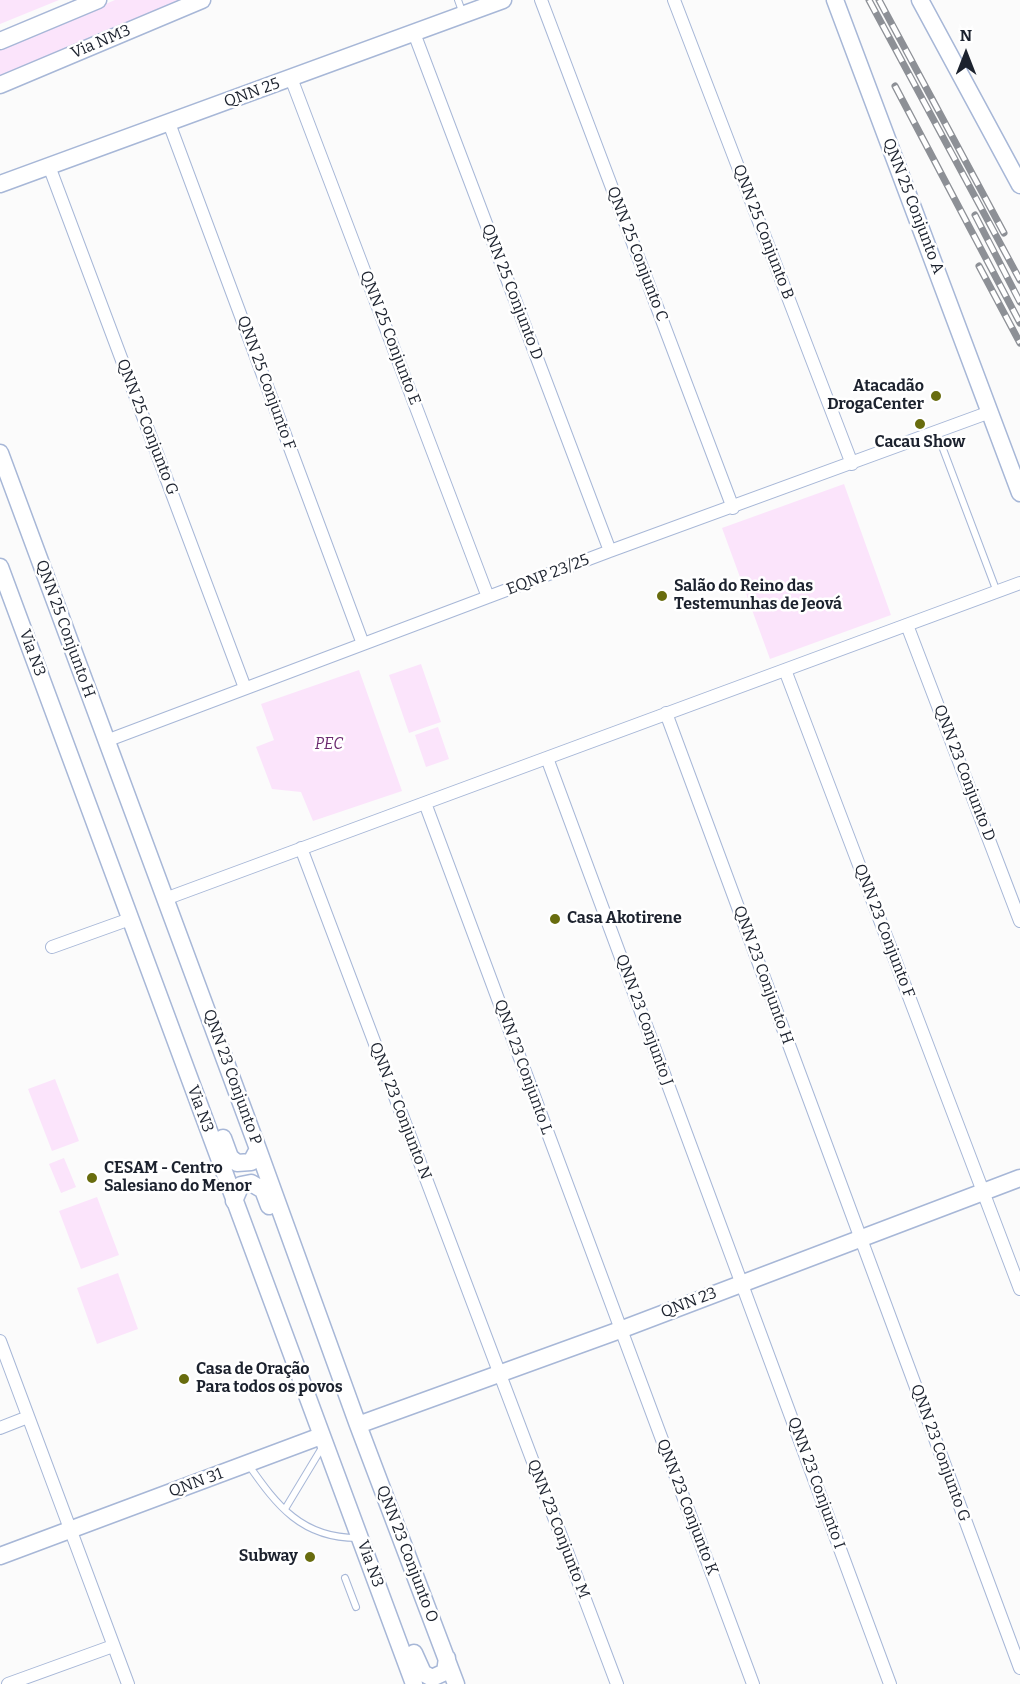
<!DOCTYPE html>
<html>
<head>
<meta charset="utf-8">
<style>
  body { margin:0 }
  #map { position:relative; width:1020px; height:1684px; overflow:hidden; background:#fbfbfb; font-family:Bitter,serif }
  canvas { display:block }
  .north { position:absolute; left:936px; top:24px; width:60px; height:60px; -webkit-text-stroke:4px #fff; paint-order:stroke; rotate:0deg; font-size:16px; font-weight:700; line-height:24px; text-align:center; color:#1c222e }
  .north::after { content:''; display:block; margin:auto; width:21px; height:27px; background:#1c222e; clip-path:polygon(50% 0,100% 100%,50% 72%,0 100%) }
</style>
</head>
<body>
<div id="map">
<canvas width="1020" height="1684"></canvas>
<div class="north">N</div>
</div>
<script>
const context = document.querySelector('canvas').getContext('2d');
context.lineJoin = 'round';
function fill(path, color) { context.fillStyle = color; context.fill(path, 'evenodd'); }
function strokePath(path, color, width, dash) { context.strokeStyle = color; context.lineWidth = width; context.lineCap = dash ? 'butt' : 'round'; context.setLineDash(dash || []); context.stroke(path); }
function write(font, color, halo, rows, align = 'center') {
  context.font = font + ' Bitter,serif'; context.lineWidth = 5; context.setLineDash([]); context.textBaseline = 'middle'; context.strokeStyle = halo; context.fillStyle = color; for (const [text, x, y, turn = 0] of rows) {
    context.save(); context.translate(x, y); context.rotate((+turn || 0) * Math.PI / 180); context.textAlign = isNaN(turn) ? turn : align; if (halo) context.strokeText(text, 0, 0); context.fillText(text, 0, 0); context.restore();
  }
}
fill(new Path2D(`
  M 0,0 L 59,0 L 0,24 Z
  M 115,0 L 182,0 L 0,76 L 0,49 Z
  M 844,484 L 891,615 L 770,659 L 722,528 Z
  M 421,664 L 441,722 L 409,733 L 389,675 Z
  M 359,670 L 402,791 L 313,821 L 301,792 L 272,789 L 256,747 L 274,740 L 261,704 Z
  M 438,727 L 449,759 L 426,767 L 415,735 Z
  M 55,1079 L 79,1141 L 52,1151 L 28,1089 Z
  M 64,1158 L 76,1187 L 61,1193 L 49,1164 Z
  M 97,1197 L 119,1255 L 81,1269 L 59,1211 Z
  M 118,1273 L 138,1329 L 97,1344 L 77,1288 Z`), '#fbe4fb');
const lane = new Path2D(`
  M 458,0 L 463,14
  M 937,433 L 997,592
  M 248,1464 C 277,1506 302,1538 357,1538
  M 285,1509 L 323,1446
  M 345,1578 L 356,1607`);
const street = new Path2D(`
  M 541,0 L 733,508
  M 674,0 L 852,464
  M 414,33 L 610,551
  M 291,78 L 488,597
  M 169,123 L 363,644
  M 49,166 L 245,688
  M 907,625 L 1020,921
  M 785,670 L 1020,1289
  M 666,713 L 1020,1668
  M 106,741 L 610,551 L 990,412
  M 547,758 L 890,1684
  M 425,803 L 753,1684
  M 301,848 L 617,1684
  M 165,899 L 1020,583
  M 52,947 L 130,919
  M 0,1341 L 128,1684
  M 0,1428 L 28,1417
  M 8,1684 L 113,1646`);
const secondary = new Path2D(`
  M 835,0 L 1020,493
  M 920,0 L 1020,185
  M 0,41 L 98,0
  M 0,85 L 202,0
  M 0,184 L 503,0
  M 0,453 L 258,1149 L 358,1425 L 456,1684
  M 0,567 L 414,1684
  M 223,1138 L 230,1157 L 237,1163 L 251,1162 L 258,1149
  M 234,1201 L 241,1185 L 251,1183 L 263,1190 L 269,1206
  M 358,1425 L 620,1330 L 1020,1178
  M 0,1556 L 321,1436
  M 414,1653 L 423,1673 L 432,1678 L 445,1672 L 447,1658`);
strokePath(lane, '#a7b7d7', 8);
strokePath(street, '#a7b7d7', 14);
strokePath(secondary, '#a7b7d7', 19);
strokePath(lane, '#fff', 6);
strokePath(street, '#fff', 12);
strokePath(secondary, '#fff', 16);
const rail = new Path2D(`
  M 869,0 L 1020,280
  M 879,0 L 1004,233
  M 895,86 L 1020,323
  M 975,215 L 1020,302
  M 979,266 L 1020,343`);
strokePath(rail, '#8d9096', 7);
strokePath(rail, '#fff', 4.5, [14]);
for (const [x, y, r, color] of [
  [936,396,6,"#686c0e"],
  [920,424,6,"#686c0e"],
  [662,596,6,"#686c0e"],
  [555,919,6,"#686c0e"],
  [92,1178,6,"#686c0e"],
  [184,1379,6,"#686c0e"],
  [310,1557,6,"#686c0e"]
]) { const dot = new Path2D(); dot.arc(x, y, r, 0, 2 * Math.PI); context.fillStyle = color; context.fill(dot); strokePath(dot, '#fff', 2); }
write('16px', '#1c222e', '#fff', [
  ["Via NM3",101,42,-23],
  ["QNN 25",252,93,-20],
  ["QNN 25 Conjunto A",913,206,69],
  ["QNN 25 Conjunto B",763,232,69],
  ["QNN 25 Conjunto C",637,254,69],
  ["QNN 25 Conjunto D",512,292,69],
  ["QNN 25 Conjunto E",390,338,69],
  ["QNN 25 Conjunto F",266,383,70],
  ["QNN 25 Conjunto G",147,427,69],
  ["EQNP 23/25",548,575,-21],
  ["QNN 25 Conjunto H",65,629,70],
  ["Via N3",32,653,70],
  ["QNN 23 Conjunto D",964,773,69],
  ["QNN 23 Conjunto F",884,931,69],
  ["QNN 23 Conjunto H",763,975,70],
  ["QNN 23 Conjunto J",644,1020,70],
  ["QNN 23 Conjunto L",523,1067,70],
  ["QNN 23 Conjunto P",232,1077,70],
  ["Via N3",200,1109,70],
  ["QNN 23 Conjunto N",400,1111,69],
  ["QNN 23",689,1303,-21],
  ["QNN 23 Conjunto G",940,1453,70],
  ["QNN 31",196,1483,-20],
  ["QNN 23 Conjunto I",816,1483,70],
  ["QNN 23 Conjunto K",687,1507,69],
  ["QNN 23 Conjunto M",558,1529,69],
  ["QNN 23 Conjunto O",407,1554,69],
  ["Via N3",370,1564,70]
]);
write('bold 16px', '#1c222e', '#fff', [
  ["Atacadão",924,387,"right"],
  ["DrogaCenter",924,405,"right"],
  ["Cacau Show",920,443,"center"],
  ["Salão do Reino das",674,587],
  ["Testemunhas de Jeová",674,605],
  ["Casa Akotirene",567,919],
  ["CESAM - Centro",104,1169],
  ["Salesiano do Menor",104,1187],
  ["Casa de Oração",196,1370],
  ["Para todos os povos",196,1388],
  ["Subway",298,1557,"right"]
], 'left');
write('italic 16px', '#6c2a70', '#fff', [
  ["PEC",329,745]
]);
</script>
</body>
</html>
